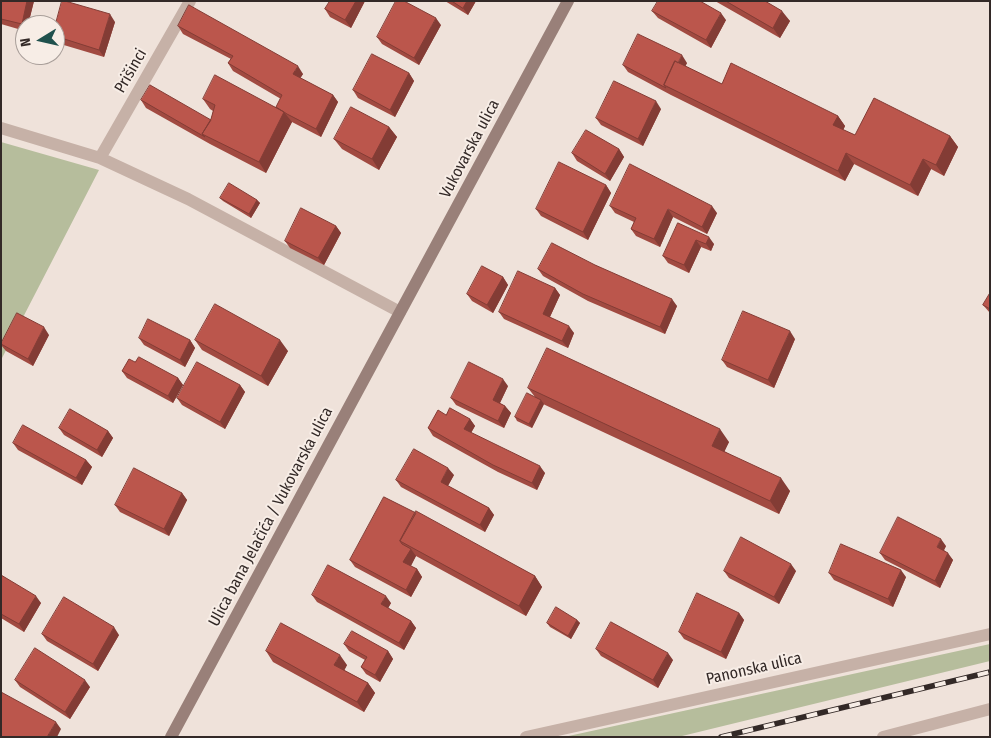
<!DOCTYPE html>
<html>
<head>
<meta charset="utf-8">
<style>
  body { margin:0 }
  #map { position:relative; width:991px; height:738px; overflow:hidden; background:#efe2da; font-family:"Fira Sans Condensed",sans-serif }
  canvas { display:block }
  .frame { position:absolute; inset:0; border:2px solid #332927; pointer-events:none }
  .north { position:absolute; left:15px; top:15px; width:50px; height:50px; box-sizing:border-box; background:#f7ede6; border:1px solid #a99f9a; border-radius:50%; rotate:261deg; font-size:14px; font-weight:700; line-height:20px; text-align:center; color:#332927 }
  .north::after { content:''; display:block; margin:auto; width:18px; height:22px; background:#20514d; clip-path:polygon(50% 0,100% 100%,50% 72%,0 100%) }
</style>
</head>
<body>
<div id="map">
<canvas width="991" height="738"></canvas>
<div class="frame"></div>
<div class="north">N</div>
</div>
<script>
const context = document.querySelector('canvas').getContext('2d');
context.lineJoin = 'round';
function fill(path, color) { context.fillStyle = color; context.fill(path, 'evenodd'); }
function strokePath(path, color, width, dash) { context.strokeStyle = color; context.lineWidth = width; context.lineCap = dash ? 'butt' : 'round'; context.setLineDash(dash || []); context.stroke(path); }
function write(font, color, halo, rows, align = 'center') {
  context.font = font + ' "Fira Sans Condensed",sans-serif'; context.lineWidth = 4; context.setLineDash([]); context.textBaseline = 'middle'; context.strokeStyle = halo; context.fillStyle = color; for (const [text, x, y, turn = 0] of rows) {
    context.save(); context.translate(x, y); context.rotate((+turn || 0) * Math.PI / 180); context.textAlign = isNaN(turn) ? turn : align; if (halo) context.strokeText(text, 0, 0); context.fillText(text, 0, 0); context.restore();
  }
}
fill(new Path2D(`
  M 1,142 L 99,170 L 1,360 Z
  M 990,644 L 990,661 L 678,737 L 564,737 Z`), '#b6bd9c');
strokePath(new Path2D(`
  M 1,128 L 100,158 L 188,199 L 400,312
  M 100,158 L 190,1
  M 526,737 L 990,634
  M 883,737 L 990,709`), '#c6b1a7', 12);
strokePath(new Path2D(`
  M 171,737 L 568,1`), '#998079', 12);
const rail = new Path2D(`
  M 721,737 L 990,672`);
strokePath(rail, '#332927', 5.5);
strokePath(rail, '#f7ede6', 4, [11]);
fill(new Path2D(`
  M 1,1 L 34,1 L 28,25 L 25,25 L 25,31 L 1,24 Z
  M 330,1 L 365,1 L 351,28 L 330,17 L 325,9 Z
  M 445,1 L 476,1 L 468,15 Z
  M 715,1 L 765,1 L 790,21 L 780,38 Z
  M 652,11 L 726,20 L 711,48 L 658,18 Z
  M 115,22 L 104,57 L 57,43 L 55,40 L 55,26 Z
  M 441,25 L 419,65 L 382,44 L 377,37 Z
  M 178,26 L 303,74 L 300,78 L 333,95 L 338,102 L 321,137 L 292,122 L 266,173 L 210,144 L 146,108 L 141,100 L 211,120 L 213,111 L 210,109 L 203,99 L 276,107 L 281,99 L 233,71 L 228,63 L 231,59 L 183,34 Z
  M 687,63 L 685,66 L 722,84 L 838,116 L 845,126 L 843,130 L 855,135 L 950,136 L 958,147 L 944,176 L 931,169 L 918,196 L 854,164 L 845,181 L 671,95 L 628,72 L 623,65 Z
  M 409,73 L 414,81 L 395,117 L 358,98 L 353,90 Z
  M 661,109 L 643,146 L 601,125 L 596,118 Z
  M 389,127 L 397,137 L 379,170 L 342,149 L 334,139 Z
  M 619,149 L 624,157 L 610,181 L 577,161 L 572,153 Z
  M 606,185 L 611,193 L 588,240 L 541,216 L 536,209 Z
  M 220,198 L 257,200 L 260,203 L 251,218 L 223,201 Z
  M 610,206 L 717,213 L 707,234 L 673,217 L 660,247 L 636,236 L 631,229 L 634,222 L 615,213 Z
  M 678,223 L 714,244 L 711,251 L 701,247 L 689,273 L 668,263 L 663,256 Z
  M 336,226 L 341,233 L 324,265 L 290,248 L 285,241 Z
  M 595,265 L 677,306 L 665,334 L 588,301 L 543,276 L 538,269 Z
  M 503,277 L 508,285 L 493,313 L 472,301 L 467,294 Z
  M 555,288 L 560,295 L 550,317 L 574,333 L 568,348 L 504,319 L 499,312 Z
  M 990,293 L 990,313 L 983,305 Z
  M 49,335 L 33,366 L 6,351 L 1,345 L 1,343 Z
  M 139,338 L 190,340 L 195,348 L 185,367 L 144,345 Z
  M 795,339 L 774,388 L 727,367 L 722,360 Z
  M 195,340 L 288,351 L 268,386 L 202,350 Z
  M 135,362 L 178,378 L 183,385 L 173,403 L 127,378 L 122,371 Z
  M 240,385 L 245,392 L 225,429 L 182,405 L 177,398 Z
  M 508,386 L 500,403 L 505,406 L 511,413 L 504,428 L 456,405 L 451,398 Z
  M 528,388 L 729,442 L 724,451 L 790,491 L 779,514 L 543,404 L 544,404 L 532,428 L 517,421 L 515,417 L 535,397 Z
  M 446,415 L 470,419 L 475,426 L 471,433 L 545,473 L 537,490 L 498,472 L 433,436 L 428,428 Z
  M 59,428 L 108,431 L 113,438 L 102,457 L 64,435 Z
  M 13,443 L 86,460 L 92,467 L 82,485 L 18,450 Z
  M 454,475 L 448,486 L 489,508 L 494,515 L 485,532 L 401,487 L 396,480 Z
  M 182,493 L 187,500 L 169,536 L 120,512 L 115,505 Z
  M 384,497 L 535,576 L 542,587 L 526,616 L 416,556 L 410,566 L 417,569 L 422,577 L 411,597 L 355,567 L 350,560 Z
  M 946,546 L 944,550 L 953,560 L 940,588 L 885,560 L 880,553 Z
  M 724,571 L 796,571 L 779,604 L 729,578 Z
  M 829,573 L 906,577 L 893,607 L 834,580 Z
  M 1,575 L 41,603 L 24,632 L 1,618 Z
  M 312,595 L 391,603 L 388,608 L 411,621 L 416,628 L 404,650 L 317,602 Z
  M 739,613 L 744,620 L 726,659 L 684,639 L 679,632 Z
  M 577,620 L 580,623 L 571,639 L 550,627 L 547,623 Z
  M 42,634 L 119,635 L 98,671 L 47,641 Z
  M 344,644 L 388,651 L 393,659 L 380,682 L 366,674 L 361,667 L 365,660 L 349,651 Z
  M 596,649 L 673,660 L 658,688 L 601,656 Z
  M 266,651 L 347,665 L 344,670 L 368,683 L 375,693 L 364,712 L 273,662 Z
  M 15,680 L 90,687 L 70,719 L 20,687 Z`), '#a14a41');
fill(new Path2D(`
  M 27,1 L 34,1 L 28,25 L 25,25 L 25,29 L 22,24 Z
  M 356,1 L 365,1 L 351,28 L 345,20 Z
  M 467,1 L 476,1 L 468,15 L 463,8 Z
  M 782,11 L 790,21 L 780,38 L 773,28 Z
  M 721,13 L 726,20 L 711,48 L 706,40 Z
  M 110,14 L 115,22 L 104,57 L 99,50 Z
  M 436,18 L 441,25 L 419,65 L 414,58 Z
  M 682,55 L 687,63 L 674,90 L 667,87 Z
  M 298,66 L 303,74 L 298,82 L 293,74 Z
  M 409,73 L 414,81 L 395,117 L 390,110 Z
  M 333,95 L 338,102 L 321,137 L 316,129 Z
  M 656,101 L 661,109 L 643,146 L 638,139 Z
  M 284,112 L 292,122 L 266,173 L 259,162 Z
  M 838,116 L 845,126 L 841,135 L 833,125 Z
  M 389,127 L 397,137 L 379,170 L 372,159 Z
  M 950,136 L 958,147 L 944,176 L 936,165 Z
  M 619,149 L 624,157 L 610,181 L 605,174 Z
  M 846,153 L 854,164 L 845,181 L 838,171 Z
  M 923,159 L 931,169 L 918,196 L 910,185 Z
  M 606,185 L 611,193 L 588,240 L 583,232 Z
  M 257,200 L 260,203 L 251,218 L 249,214 Z
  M 712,206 L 717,213 L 707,234 L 702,227 Z
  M 668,209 L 673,217 L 660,247 L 654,239 Z
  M 336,226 L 341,233 L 324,265 L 318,258 Z
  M 709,237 L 714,244 L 711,251 L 706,244 Z
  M 696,240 L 701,247 L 689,273 L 684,265 Z
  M 503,277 L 508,285 L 493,313 L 487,305 Z
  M 555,288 L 560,295 L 548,321 L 543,314 Z
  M 672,299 L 677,306 L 665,334 L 660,327 Z
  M 569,326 L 574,333 L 568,348 L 562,341 Z
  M 44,327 L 49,335 L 33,366 L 28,359 Z
  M 790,331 L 795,339 L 774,388 L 768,380 Z
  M 190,340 L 195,348 L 185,367 L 180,360 Z
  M 280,340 L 288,351 L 268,386 L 261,376 Z
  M 178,378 L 183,385 L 173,403 L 168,396 Z
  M 503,379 L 508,386 L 498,407 L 493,400 Z
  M 240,385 L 245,392 L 225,429 L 220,422 Z
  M 541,400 L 544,404 L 532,428 L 529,424 Z
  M 505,406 L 511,413 L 504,428 L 498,421 Z
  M 470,419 L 475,426 L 469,436 L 464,429 Z
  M 720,429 L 729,442 L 721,459 L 712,446 Z
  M 108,431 L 113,438 L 102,457 L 97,450 Z
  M 86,460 L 92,467 L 82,485 L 76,478 Z
  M 540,466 L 545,473 L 537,490 L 532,483 Z
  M 448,468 L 454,475 L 446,489 L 441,482 Z
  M 781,478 L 790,491 L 779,514 L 770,501 Z
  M 182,493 L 187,500 L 169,536 L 164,529 Z
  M 489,508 L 494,515 L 485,532 L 480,525 Z
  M 941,539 L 946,546 L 942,554 L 937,547 Z
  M 411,549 L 416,556 L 409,570 L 403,562 Z
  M 948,553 L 953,560 L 940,588 L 935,581 Z
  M 791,564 L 796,571 L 779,604 L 774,597 Z
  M 417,569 L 422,577 L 411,597 L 406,590 Z
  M 901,570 L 906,577 L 893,607 L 888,599 Z
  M 535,576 L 542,587 L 526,616 L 519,606 Z
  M 36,596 L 41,603 L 24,632 L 19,624 Z
  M 386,596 L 391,603 L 386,612 L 381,604 Z
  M 739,613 L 744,620 L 726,659 L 721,652 Z
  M 577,620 L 580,623 L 571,639 L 568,636 Z
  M 411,621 L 416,628 L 404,650 L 399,643 Z
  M 114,627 L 119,635 L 98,671 L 93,664 Z
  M 388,651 L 393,659 L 380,682 L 375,675 Z
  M 668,653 L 673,660 L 658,688 L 653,680 Z
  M 340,655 L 347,665 L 342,675 L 334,665 Z
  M 85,680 L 90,687 L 70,719 L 65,712 Z
  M 368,683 L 375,693 L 364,712 L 357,702 Z
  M 56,722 L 61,729 L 57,737 L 47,737 Z`), '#833c35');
const building = new Path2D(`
  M 1,1 L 27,1 L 22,24 L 1,19 Z
  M 62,1 L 65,1 L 110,14 L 99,50 L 55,36 L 55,26 Z
  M 330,1 L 356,1 L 345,20 L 325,9 Z
  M 396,1 L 404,1 L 436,18 L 414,58 L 377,37 Z
  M 452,1 L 467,1 L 463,8 Z
  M 658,1 L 700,1 L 721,13 L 706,40 L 652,11 Z
  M 726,1 L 765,1 L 782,11 L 773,28 Z
  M 189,5 L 298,66 L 293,74 L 333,95 L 316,129 L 287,114 L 284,112 L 276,107 L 282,95 L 228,63 L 233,56 L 178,26 Z
  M 638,34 L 682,55 L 678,63 L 675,61 L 664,85 L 666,88 L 623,65 Z
  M 372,54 L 409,73 L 390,110 L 353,90 Z
  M 675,61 L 722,84 L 731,63 L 838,116 L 833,125 L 855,135 L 874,98 L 950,136 L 936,165 L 923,159 L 910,185 L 846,153 L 838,171 L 664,85 Z
  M 215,75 L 284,112 L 259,162 L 202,134 L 211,119 L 215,105 L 203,99 Z
  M 614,81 L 656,101 L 638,139 L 596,118 Z
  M 150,85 L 211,120 L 202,134 L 205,137 L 141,100 Z
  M 351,107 L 389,127 L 372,159 L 334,139 Z
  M 586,130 L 619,149 L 605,174 L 572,153 Z
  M 559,162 L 606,185 L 583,232 L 536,209 Z
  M 630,164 L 712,206 L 702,227 L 668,209 L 654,239 L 631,229 L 636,218 L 610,206 Z
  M 229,183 L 257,200 L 249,214 L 220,198 Z
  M 301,208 L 336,226 L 318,258 L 285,241 Z
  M 678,223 L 709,237 L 706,244 L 696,240 L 684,265 L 663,256 Z
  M 552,243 L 595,265 L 672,299 L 660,327 L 583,294 L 538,269 Z
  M 482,266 L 503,277 L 487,305 L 467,294 Z
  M 518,271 L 555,288 L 543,314 L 569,326 L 562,341 L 499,312 Z
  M 990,293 L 990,309 L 983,305 Z
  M 215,304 L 280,340 L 261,376 L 195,340 Z
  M 743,311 L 790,331 L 768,380 L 722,360 Z
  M 17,313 L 44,327 L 28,359 L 1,344 Z
  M 148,319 L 190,340 L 180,360 L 139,338 Z
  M 547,348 L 720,429 L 712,446 L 781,478 L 770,501 L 528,388 Z
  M 139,357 L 178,378 L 168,396 L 122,371 L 129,359 L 135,362 Z
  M 197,362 L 240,385 L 220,422 L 177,398 Z
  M 469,362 L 503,379 L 493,400 L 505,406 L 498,421 L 451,398 Z
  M 527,393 L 541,400 L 529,424 L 515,417 Z
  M 450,408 L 470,419 L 464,429 L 540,466 L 532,483 L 493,465 L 428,428 L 438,410 L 446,415 Z
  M 70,409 L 108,431 L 97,450 L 59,428 Z
  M 23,425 L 86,460 L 76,478 L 13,443 Z
  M 414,449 L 448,468 L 441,482 L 489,508 L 480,525 L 396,480 Z
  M 134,468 L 182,493 L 164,529 L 115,505 Z
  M 384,497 L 416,513 L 400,541 L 402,544 L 411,549 L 403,562 L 417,569 L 406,590 L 350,560 Z
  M 416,511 L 535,576 L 519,606 L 400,541 Z
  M 898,517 L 941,539 L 937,547 L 948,553 L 935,581 L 880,553 Z
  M 741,537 L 791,564 L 774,597 L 724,571 Z
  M 841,544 L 901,570 L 888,599 L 829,573 Z
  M 328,565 L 386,596 L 381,604 L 411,621 L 399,643 L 312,595 Z
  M 1,575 L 36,596 L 19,624 L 1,614 Z
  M 697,593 L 739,613 L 721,652 L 679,632 Z
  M 64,597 L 114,627 L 93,664 L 42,634 Z
  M 556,607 L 577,620 L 568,636 L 547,623 Z
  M 611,622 L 668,653 L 653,680 L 596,649 Z
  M 281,623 L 340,655 L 334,665 L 368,683 L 357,702 L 266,651 Z
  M 352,631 L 388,651 L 375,675 L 361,667 L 367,657 L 344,644 Z
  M 35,648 L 85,680 L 65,712 L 15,680 Z
  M 1,692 L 56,722 L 47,737 L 1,737 Z`);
fill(building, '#bb564c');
strokePath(building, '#833c35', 1);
write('16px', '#332927', '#f7ede6', [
  ["Prišinci",131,71,-60],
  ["Vukovarska ulica",470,149,-62],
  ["Ulica bana Jelačića / Vukovarska ulica",271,517,-62],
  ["Panonska ulica",754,669,-13]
]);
</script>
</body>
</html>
